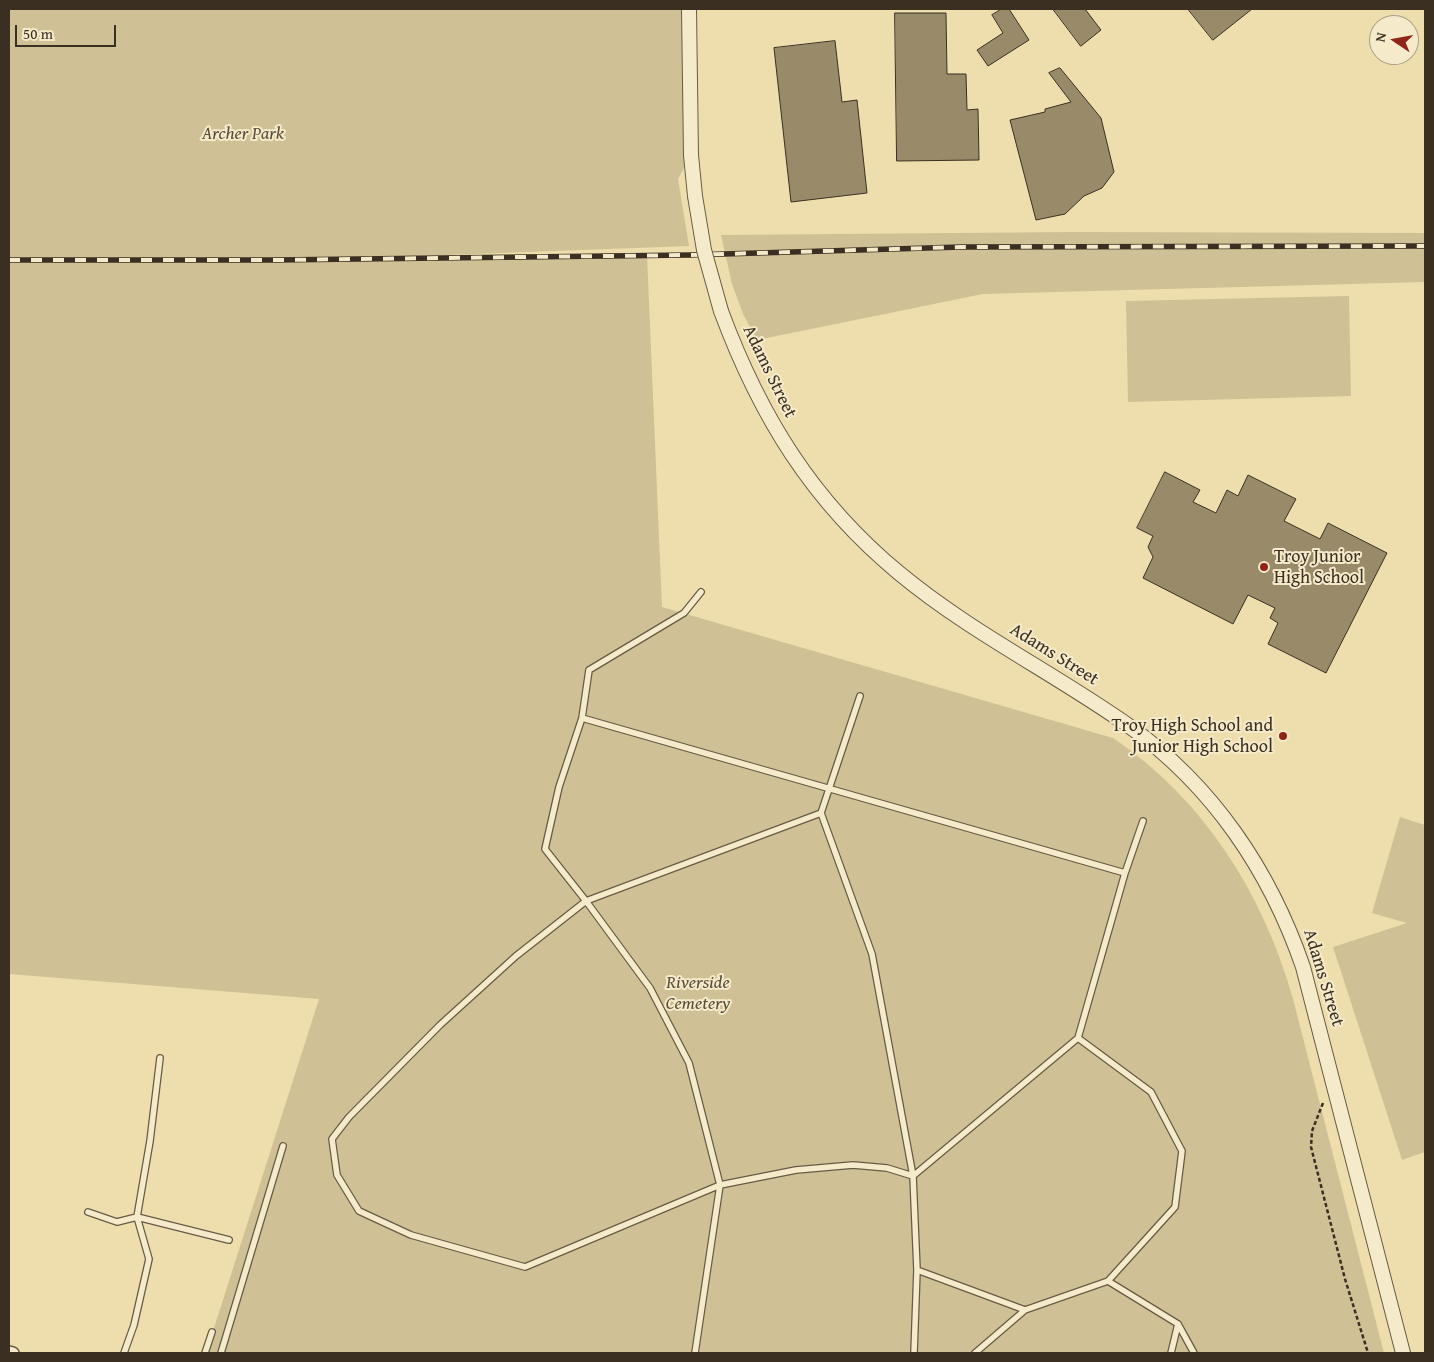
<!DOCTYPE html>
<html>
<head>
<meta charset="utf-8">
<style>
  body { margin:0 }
  #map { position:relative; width:1434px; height:1362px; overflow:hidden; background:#efdead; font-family:"Gentium Book Plus",serif }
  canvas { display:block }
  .frame { position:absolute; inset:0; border:10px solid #3b2f22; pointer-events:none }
  .north { position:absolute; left:1369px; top:15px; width:50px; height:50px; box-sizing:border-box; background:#f5eaca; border:1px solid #ab9f87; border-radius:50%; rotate:282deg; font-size:14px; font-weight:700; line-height:20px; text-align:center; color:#3b2f22 }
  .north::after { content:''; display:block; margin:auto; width:18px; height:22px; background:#8f2418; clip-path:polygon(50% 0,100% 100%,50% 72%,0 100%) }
  .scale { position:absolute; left:15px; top:25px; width:101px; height:22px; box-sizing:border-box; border:2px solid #3b2f22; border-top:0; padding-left:6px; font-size:15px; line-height:18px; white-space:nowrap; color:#3b2f22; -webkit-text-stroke:4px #f5eaca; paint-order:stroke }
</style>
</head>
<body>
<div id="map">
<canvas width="1434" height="1362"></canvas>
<div class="frame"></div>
<div class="north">N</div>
<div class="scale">50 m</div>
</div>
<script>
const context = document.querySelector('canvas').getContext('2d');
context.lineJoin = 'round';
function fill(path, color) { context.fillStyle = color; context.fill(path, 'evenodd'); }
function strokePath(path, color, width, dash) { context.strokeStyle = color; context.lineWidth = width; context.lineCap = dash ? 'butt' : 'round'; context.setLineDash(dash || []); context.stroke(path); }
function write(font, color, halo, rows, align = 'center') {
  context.font = font + ' "Gentium Book Plus",serif'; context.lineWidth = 4; context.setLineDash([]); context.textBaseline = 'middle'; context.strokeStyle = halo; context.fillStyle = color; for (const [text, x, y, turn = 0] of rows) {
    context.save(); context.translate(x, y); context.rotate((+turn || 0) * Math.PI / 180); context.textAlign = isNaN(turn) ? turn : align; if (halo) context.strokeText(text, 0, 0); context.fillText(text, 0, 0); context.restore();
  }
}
fill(new Path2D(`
  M 9,9 L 689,9 L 691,155 L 678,179 L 689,246 L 314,260 L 647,255 L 662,607 L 1113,738 C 1204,799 1264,895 1293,999 L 1384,1353 L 206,1353 L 319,999 L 9,974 Z
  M 1073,232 L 1425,233 L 1425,282 L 983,294 L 757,340 L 743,314 L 732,284 L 721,235 Z
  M 1349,296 L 1351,396 L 1128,402 L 1126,301 Z
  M 1400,817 L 1425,825 L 1425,1152 L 1402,1160 L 1333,947 L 1407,923 L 1372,913 Z`), '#d0c095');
const building = new Path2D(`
  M 1002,9 L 1009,9 L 1029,40 L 988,66 L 977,50 L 1003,33 L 992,15 Z
  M 1053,9 L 1085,9 L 1101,30 L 1081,46 Z
  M 1188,9 L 1252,9 L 1213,40 Z
  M 895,13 L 946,13 L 947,74 L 966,74 L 967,110 L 978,109 L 979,160 L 897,161 Z
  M 835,41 L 842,102 L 857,100 L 867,193 L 791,202 L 774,48 Z
  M 1060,68 L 1101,118 L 1114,172 L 1102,188 L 1084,196 L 1065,214 L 1036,220 L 1010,120 L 1045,112 L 1045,109 L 1071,102 L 1049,73 Z
  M 1165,472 L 1200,490 L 1193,502 L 1216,513 L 1227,490 L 1238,496 L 1248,475 L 1296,499 L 1284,521 L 1320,539 L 1328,523 L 1387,553 L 1326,673 L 1268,644 L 1278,623 L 1270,618 L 1275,608 L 1248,595 L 1233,624 L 1143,578 L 1153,557 L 1148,547 L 1153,536 L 1137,528 Z`);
fill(building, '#998a6a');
strokePath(building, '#3b2f22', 1);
const service = new Path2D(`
  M 582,718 L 1125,873
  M 821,813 L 586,901 L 516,956 L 440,1025 L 349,1117 L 332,1139 L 337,1175 L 359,1211 L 411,1235 L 525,1267 L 720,1185 L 796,1170 L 853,1165 L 887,1168 L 913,1176 L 872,954 L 821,813 L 860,696
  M 88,1212 L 117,1222 L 137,1217 L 229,1240
  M 917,1270 L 1025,1310 L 1108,1281 L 1175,1207 L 1182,1151 L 1151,1092 L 1078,1038
  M 1108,1281 L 1178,1324 L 1194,1353
  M 124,1353 L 134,1325 L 149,1259 L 137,1217 L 150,1141 L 160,1058
  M 205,1353 L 212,1332
  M 221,1353 L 283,1146
  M 695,1353 L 720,1185 L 689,1063 L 650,988 L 586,901 L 545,849 L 559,787 L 582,718 L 589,670 L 684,613 L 701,592
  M 914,1353 L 917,1270 L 913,1176 L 1078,1038 L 1125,873 L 1143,821
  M 975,1353 L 1025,1310
  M 1171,1353 L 1178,1324`);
const minor = new Path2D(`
  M 9,1352 L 13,1353`);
const tertiary = new Path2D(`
  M 689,9 L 691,155 L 695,196
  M 721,311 C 760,416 812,501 899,573 C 970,632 1054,673 1129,726 C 1213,786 1270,871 1303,967 L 1403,1353`);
strokePath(service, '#685b45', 8);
strokePath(minor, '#685b45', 14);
strokePath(tertiary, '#685b45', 16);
strokePath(new Path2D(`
  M 1323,1103 L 1312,1131 L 1311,1147 L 1345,1279 L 1368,1353`), '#3b2f22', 2.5, [4, 2.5]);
strokePath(service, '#f5eaca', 5.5);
strokePath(minor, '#f5eaca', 11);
strokePath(tertiary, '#f5eaca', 14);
const rail = new Path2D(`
  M 9,260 L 276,260 L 690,255 L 961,247 L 1425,246`);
strokePath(rail, '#3b2f22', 5.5);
strokePath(rail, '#f5eaca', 4, [11]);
const tertiaryBridge = new Path2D(`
  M 695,196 L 704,250 L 721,311`);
strokePath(tertiaryBridge, '#685b45', 16, []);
strokePath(tertiaryBridge, '#f5eaca', 14);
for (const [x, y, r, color] of [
  [1264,567,5,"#8f2418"],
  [1283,736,5,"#8f2418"]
]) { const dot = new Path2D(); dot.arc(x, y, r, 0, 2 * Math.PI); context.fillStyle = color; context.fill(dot); strokePath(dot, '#f5eaca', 2); }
write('italic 18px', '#594c39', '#f5eaca', [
  ["Archer Park",243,134],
  ["Riverside",698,983],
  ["Cemetery",698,1004]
]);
write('18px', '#3b2f22', '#f5eaca', [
  ["Adams Street",769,372,64],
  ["Adams Street",1054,655,32],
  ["Adams Street",1323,978,73]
]);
write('18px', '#3b2f22', '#f5eaca', [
  ["Troy Junior",1274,557],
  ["High School",1274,578],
  ["Troy High School and",1273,726,"right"],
  ["Junior High School",1273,747,"right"]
], 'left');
</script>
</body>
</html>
